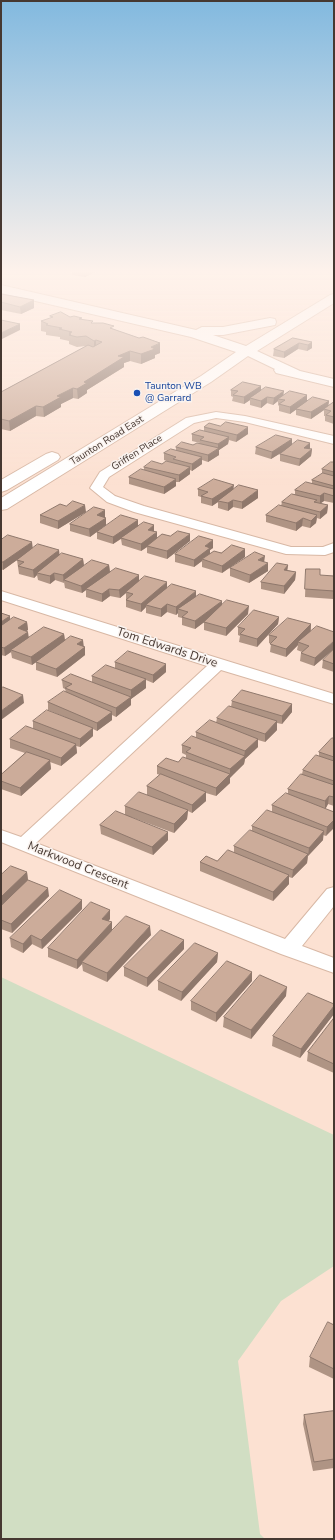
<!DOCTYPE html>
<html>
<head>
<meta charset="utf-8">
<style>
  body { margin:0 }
  #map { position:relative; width:335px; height:1540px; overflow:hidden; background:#fce1d2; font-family:"Nunito Sans",sans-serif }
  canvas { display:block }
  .frame { position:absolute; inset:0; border:2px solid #463831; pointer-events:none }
</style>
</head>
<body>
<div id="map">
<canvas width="335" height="1540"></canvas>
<div class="frame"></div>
</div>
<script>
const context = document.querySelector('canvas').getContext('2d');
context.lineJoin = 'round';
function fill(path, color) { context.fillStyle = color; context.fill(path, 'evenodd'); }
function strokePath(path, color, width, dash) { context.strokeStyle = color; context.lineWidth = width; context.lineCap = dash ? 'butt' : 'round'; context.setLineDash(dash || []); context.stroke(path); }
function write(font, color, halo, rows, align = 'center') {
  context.font = font + ' "Nunito Sans",sans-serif'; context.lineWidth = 3; context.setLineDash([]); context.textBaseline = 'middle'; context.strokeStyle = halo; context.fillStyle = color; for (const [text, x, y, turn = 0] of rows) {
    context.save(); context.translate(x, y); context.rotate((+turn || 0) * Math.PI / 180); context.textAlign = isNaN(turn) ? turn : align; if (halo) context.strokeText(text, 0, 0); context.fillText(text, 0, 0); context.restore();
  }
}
fill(new Path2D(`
  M 1,977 L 334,1135 L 334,1266 L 281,1301 L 238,1361 L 260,1534 L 265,1539 L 1,1539 Z`), '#d1dec3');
const street = new Path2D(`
  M 216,412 L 245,416 L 334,436 L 334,444 L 245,422 L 216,418 L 194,423 L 109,477 L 103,487 L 115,496 L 144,506 L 291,547 L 323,547 L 334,543 L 334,552 L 325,555 L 286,554 L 134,512 L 107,502 L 90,488 L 100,472 L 186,418 Z
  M 1,591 L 334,694 L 334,704 L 221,670 L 36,843 L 285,939 L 327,889 L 334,887 L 334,906 L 302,946 L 334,958 L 334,973 L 281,954 L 1,842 L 1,830 L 21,837 L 207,666 L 1,600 Z`);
const secondary = new Path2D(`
  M 1,285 L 196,330 L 202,327 L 223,327 L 270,318 L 275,319 L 276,322 L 275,325 L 223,335 L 213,335 L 246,346 L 330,295 L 334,294 L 334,303 L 257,351 L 300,371 L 334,379 L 334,387 L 276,373 L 274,370 L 275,369 L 248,356 L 211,382 L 7,509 L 1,510 L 1,498 L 201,376 L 236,352 L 191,337 L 1,293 Z
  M 52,452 L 58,454 L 60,457 L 58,460 L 7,490 L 1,492 L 1,480 L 46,454 Z`);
strokePath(street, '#d8b8a5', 2);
strokePath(secondary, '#d8b8a5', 2);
fill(street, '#fff');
fill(secondary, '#fff');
fill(new Path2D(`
  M 64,270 L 100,270 L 85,277 L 72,275 L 72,271 Z
  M 1,294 L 34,300 L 34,308 L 21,314 L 1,310 Z
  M 50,316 L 70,317 L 114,329 L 160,353 L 155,355 L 155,358 L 141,364 L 130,361 L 124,363 L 124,367 L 87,390 L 87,393 L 78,399 L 73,398 L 61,404 L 61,407 L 44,417 L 36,416 L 10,431 L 1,429 L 1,392 L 86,346 L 77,347 L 69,344 L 69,341 L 60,339 L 60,337 L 46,335 L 46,332 L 41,331 L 41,321 L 51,318 Z
  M 293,338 L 312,342 L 312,348 L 307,351 L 298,349 L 284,358 L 273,356 L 274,349 Z
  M 261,386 L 261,391 L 283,395 L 307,402 L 329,401 L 328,406 L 334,402 L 334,424 L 325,421 L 325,416 L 324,416 L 324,410 L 311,419 L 296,415 L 296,409 L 290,414 L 279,411 L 279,406 L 278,405 L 278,401 L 273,405 L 267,403 L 261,408 L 250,405 L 250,400 L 244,404 L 232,401 L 233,397 L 231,396 L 231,390 Z
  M 204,427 L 248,434 L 236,442 L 229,440 L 228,444 L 219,450 L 219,455 L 208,462 L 202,460 L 202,464 L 192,471 L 190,470 L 190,474 L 179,482 L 176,482 L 176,486 L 164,494 L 129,484 L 129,477 L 144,470 L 144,467 L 162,464 L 173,463 L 164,460 L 164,453 L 176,450 L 176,447 L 193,445 L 200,443 L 192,441 L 192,434 L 204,431 Z
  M 292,439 L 292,445 L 310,443 L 310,449 L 312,449 L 311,456 L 299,466 L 280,461 L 280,454 L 284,451 L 271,459 L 255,454 L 256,447 Z
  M 334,460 L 334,503 L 324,501 L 320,503 L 328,505 L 327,513 L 320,519 L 317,518 L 316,523 L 310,528 L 302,526 L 296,531 L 266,522 L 266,515 L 281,506 L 282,502 L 295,494 L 295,490 L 312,483 L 312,480 L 322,474 L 322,469 L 334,462 Z
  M 198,489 L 233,489 L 258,498 L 242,509 L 233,507 L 228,511 L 218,508 L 218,502 L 212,506 L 201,503 L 201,497 L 198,496 Z
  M 86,512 L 58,529 L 40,523 L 40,515 Z
  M 104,517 L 106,525 L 90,537 L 70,531 L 70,524 L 105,517 Z
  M 138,520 L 138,526 L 154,532 L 157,538 L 190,541 L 167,559 L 147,553 L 147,547 L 141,551 L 122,545 L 121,539 L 113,544 L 97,539 L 97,532 Z
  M 1,540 L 60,555 L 83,559 L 84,566 L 109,565 L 110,572 L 167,588 L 196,597 L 248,614 L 226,636 L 204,630 L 204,622 L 195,629 L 182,625 L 182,618 L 178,617 L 178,613 L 176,615 L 167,612 L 161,617 L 146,613 L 146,607 L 141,612 L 126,607 L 126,593 L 120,598 L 110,596 L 102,602 L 86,597 L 86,590 L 82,593 L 65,588 L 64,582 L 64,583 L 55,580 L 50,584 L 38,580 L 37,575 L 34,578 L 19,574 L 17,560 L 3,570 L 1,569 Z
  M 213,548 L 210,550 L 210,554 L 245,549 L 245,557 L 222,573 L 202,567 L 202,561 L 194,567 L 175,562 L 175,554 Z
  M 288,565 L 287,570 L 296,572 L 295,580 L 284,594 L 261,589 L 261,582 Z
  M 230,568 L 268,571 L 249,583 L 230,576 Z
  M 306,569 L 320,575 L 334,591 L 333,599 L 305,597 Z
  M 1,613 L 10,616 L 10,620 L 27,622 L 28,630 L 26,631 L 29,638 L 64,634 L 65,640 L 85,647 L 85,655 L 57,677 L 36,670 L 36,662 L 32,665 L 12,658 L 11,652 L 5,656 L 1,655 Z
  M 279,617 L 278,624 L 257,647 L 239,642 L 240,636 L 238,635 L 238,627 Z
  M 311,624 L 311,632 L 334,649 L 314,666 L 300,661 L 301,653 L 302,652 L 297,650 L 298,645 L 286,657 L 270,652 L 271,644 L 269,643 L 269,635 Z
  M 334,649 L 334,672 L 322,668 L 323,660 Z
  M 115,662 L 166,672 L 153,683 L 146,680 L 146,688 L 131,699 L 131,698 L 131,705 L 116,717 L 112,715 L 112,720 L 97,731 L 93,729 L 93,736 L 80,747 L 76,746 L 77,753 L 61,766 L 50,762 L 51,769 L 21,796 L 1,789 L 1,775 L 25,753 L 10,748 L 10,739 L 33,729 L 33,721 L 65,717 L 48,710 L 48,702 L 66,692 L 65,689 L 63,688 L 62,680 L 92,682 L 92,676 L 115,668 Z
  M 232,701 L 292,704 L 292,712 L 282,724 L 277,723 L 277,730 L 265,742 L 258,740 L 258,747 L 245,759 L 244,764 L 230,777 L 230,783 L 216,796 L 206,793 L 206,801 L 192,813 L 188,811 L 187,819 L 174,833 L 131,817 L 168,840 L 153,855 L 101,834 L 100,825 L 125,815 L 125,806 L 154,798 L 147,795 L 147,786 L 160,775 L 157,774 L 157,766 L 178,762 L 186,758 L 186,755 L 182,753 L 182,745 L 196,737 L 196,732 L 216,723 L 217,718 L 231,707 Z
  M 334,734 L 334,806 L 328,804 L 325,809 L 334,812 L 326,836 L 323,835 L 323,840 L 308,856 L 307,863 L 292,878 L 289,877 L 289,884 L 273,901 L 200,871 L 200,862 L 217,861 L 234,852 L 234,846 L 252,831 L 252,826 L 272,812 L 272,805 L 288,794 L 288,789 L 302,774 L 303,770 L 319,756 L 319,752 L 333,738 Z
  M 27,872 L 28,880 L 49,896 L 12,933 L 1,929 L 1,875 Z
  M 82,909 L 42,949 L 32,944 L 23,953 L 11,947 L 10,938 Z
  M 110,919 L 108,921 L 112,931 L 151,935 L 107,982 L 83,971 L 82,964 L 77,969 L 48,957 L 48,948 Z
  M 184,949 L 147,987 L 124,976 L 124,967 Z
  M 218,953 L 217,962 L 181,1001 L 158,990 L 158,981 Z
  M 252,981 L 216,1022 L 191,1010 L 191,1001 Z
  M 286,996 L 251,1039 L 223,1027 L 224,1017 Z
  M 334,1004 L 334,1014 L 300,1058 L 272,1046 L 273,1036 Z
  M 334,1018 L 334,1073 L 307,1061 L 308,1052 Z
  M 334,1325 L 334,1379 L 309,1367 L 310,1357 Z
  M 334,1411 L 334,1468 L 313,1471 L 303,1424 L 304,1415 Z`), '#af9484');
fill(new Path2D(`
  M 94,270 L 100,270 L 85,277 L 84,274 Z
  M 34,300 L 34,308 L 21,314 L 20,307 Z
  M 20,324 L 20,330 L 2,339 L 1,333 Z
  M 96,340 L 96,349 L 94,350 L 94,341 Z
  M 312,342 L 312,348 L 307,351 L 308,345 Z
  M 160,343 L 160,353 L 155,355 L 155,358 L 141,364 L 141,354 L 151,347 Z
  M 299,343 L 298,349 L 284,358 L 284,352 Z
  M 130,351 L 130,361 L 124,363 L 124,367 L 87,390 L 87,393 L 78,399 L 77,389 L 84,382 L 118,356 Z
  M 261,386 L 261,392 L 250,398 L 250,400 L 244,404 L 244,397 Z
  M 73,388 L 73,398 L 61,404 L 61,407 L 44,417 L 43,407 L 57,396 Z
  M 284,391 L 283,398 L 278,399 L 278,401 L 273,405 L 274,398 Z
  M 307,395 L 307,402 L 290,414 L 290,407 Z
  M 267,397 L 267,403 L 261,408 L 261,401 Z
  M 329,401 L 328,408 L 324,409 L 324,410 L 311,419 L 311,412 Z
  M 36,406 L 36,416 L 10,431 L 9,421 Z
  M 248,427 L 248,434 L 236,442 L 237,435 Z
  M 229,437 L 228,444 L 219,450 L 219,455 L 208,462 L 208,455 L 218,449 L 218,444 Z
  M 292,439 L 292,446 L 271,459 L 272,452 Z
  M 310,443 L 310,450 L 304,448 Z
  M 312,449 L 311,456 L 299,466 L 300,459 Z
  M 202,457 L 202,464 L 192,471 L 192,464 Z
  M 190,467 L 190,474 L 179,482 L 179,475 Z
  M 176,479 L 176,486 L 164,494 L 164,487 Z
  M 234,485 L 233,492 L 218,501 L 218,502 L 212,506 L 212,499 Z
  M 258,490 L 258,498 L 242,509 L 242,502 Z
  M 324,493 L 324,501 L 320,504 L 320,496 Z
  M 233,500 L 233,507 L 228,511 L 228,503 Z
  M 85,505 L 86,512 L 58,529 L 58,521 Z
  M 328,505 L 327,513 L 320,519 L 320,512 Z
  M 105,510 L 105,517 L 97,522 L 97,515 Z
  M 317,515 L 316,523 L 310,528 L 311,521 Z
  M 106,518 L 106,525 L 90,537 L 89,529 Z
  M 303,518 L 302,526 L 296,531 L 296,523 Z
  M 138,520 L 138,527 L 113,544 L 113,537 Z
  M 154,525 L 154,533 L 148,530 Z
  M 157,532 L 157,540 L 147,546 L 147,547 L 141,551 L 141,544 Z
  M 190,534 L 190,541 L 167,559 L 167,551 Z
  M 213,540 L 213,548 L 210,550 L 210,555 L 202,559 L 202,561 L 194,567 L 194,560 L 205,546 Z
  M 32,542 L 33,550 L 17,560 L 3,570 L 3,562 Z
  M 245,549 L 245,557 L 222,573 L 222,566 Z
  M 59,550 L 60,558 L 37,573 L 37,575 L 34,578 L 33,570 Z
  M 265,556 L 264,563 L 258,560 Z
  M 83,559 L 84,566 L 64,580 L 64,583 L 63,575 Z
  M 268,563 L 268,571 L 249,583 L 250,575 Z
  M 109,565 L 110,573 L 86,589 L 86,590 L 82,593 L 81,586 Z
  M 288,565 L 287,573 L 284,570 Z
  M 296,572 L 295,580 L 284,594 L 284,586 Z
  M 54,573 L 55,580 L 50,584 L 50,576 Z
  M 139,575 L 139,583 L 126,592 L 126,593 L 120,598 L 119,590 Z
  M 167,582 L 167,590 L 146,605 L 146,607 L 141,612 L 141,604 Z
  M 109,589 L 110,596 L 102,602 L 102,594 Z
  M 196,591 L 196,598 L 178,609 L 178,613 L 176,615 L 176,607 Z
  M 222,601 L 222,609 L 195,629 L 195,621 Z
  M 167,604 L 167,612 L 161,617 L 161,609 Z
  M 249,606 L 248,614 L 226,636 L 226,628 Z
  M 10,616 L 10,624 L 1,631 L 1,622 Z
  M 279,617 L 278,624 L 257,647 L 257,639 Z
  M 27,622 L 28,630 L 19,636 L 18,628 Z
  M 311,624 L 310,632 L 298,642 L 298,645 L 286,657 L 286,649 Z
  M 28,632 L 29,639 L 11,650 L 11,652 L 5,656 L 4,648 Z
  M 64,634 L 65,642 L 32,665 L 31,657 Z
  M 83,640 L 84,648 L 85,647 L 85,655 L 57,677 L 56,669 L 77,644 Z
  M 334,641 L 334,649 L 314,666 L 315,658 Z
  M 166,664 L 166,672 L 153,683 L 153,675 Z
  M 146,679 L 146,688 L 131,699 L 131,690 Z
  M 23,695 L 24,703 L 1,720 L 1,711 Z
  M 131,697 L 131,705 L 116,717 L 116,708 Z
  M 292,704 L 292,712 L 282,724 L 282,716 Z
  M 112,712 L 112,720 L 97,731 L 97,723 Z
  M 277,721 L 277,730 L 265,742 L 265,734 Z
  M 93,728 L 93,736 L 80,747 L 80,739 Z
  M 258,739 L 258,747 L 245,759 L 244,764 L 230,778 L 230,769 L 244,756 L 245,751 Z
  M 76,744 L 77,753 L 61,766 L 61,758 Z
  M 50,760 L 51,769 L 21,796 L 20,788 Z
  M 230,774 L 230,783 L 216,796 L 216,788 Z
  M 206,792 L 206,801 L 192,813 L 192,805 Z
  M 329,796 L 328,804 L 325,810 L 325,801 Z
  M 188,810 L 187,819 L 174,833 L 174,824 Z
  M 334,820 L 334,828 L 326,836 L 327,827 Z
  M 324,831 L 323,840 L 308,856 L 309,848 Z
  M 168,832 L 168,840 L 153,855 L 152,847 Z
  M 308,854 L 307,863 L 292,878 L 293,870 Z
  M 27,872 L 28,881 L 1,906 L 1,897 Z
  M 289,875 L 289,884 L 273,901 L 273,892 Z
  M 48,888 L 49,896 L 12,933 L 11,924 Z
  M 82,900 L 82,909 L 42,949 L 41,940 Z
  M 110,910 L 110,919 L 103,928 L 102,919 Z
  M 112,922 L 112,931 L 82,962 L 82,964 L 77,969 L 77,960 Z
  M 150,926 L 151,935 L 107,982 L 107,973 Z
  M 31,935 L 32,944 L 23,953 L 23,944 Z
  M 184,940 L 184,949 L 147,987 L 147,978 Z
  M 218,953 L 217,962 L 181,1001 L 182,992 Z
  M 252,972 L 252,981 L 216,1022 L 216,1013 Z
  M 287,987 L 286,996 L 251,1039 L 251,1030 Z
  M 334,1006 L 334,1014 L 300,1058 L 301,1049 Z`), '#8f786c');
const building = new Path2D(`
  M 76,270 L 94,270 L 84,274 L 72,272 Z
  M 1,294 L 34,300 L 20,307 L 1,302 Z
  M 61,312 L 70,317 L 74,316 L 82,318 L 79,319 L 93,321 L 91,323 L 103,323 L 114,326 L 110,328 L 139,338 L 143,337 L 160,343 L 151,347 L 155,349 L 141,354 L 130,351 L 118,356 L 124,357 L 84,382 L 87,383 L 77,389 L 73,388 L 57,396 L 61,397 L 43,407 L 36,406 L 9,421 L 1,419 L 1,392 L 88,345 L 93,347 L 102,342 L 96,340 L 94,341 L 86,336 L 77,337 L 69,335 L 71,334 L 69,333 L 72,332 L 59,329 L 62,328 L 46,325 L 48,324 L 41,321 L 53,317 L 50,316 Z
  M 1,320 L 20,324 L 1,333 Z
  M 293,338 L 312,342 L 308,345 L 299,343 L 284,352 L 274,349 Z
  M 243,382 L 261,386 L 244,397 L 233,395 L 238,391 L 231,390 Z
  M 266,387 L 284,391 L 274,398 L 267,397 L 261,401 L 250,398 Z
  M 290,391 L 307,395 L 290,407 L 279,404 L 285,400 L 278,399 Z
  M 313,397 L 329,401 L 311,412 L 296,409 Z
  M 334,402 L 334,417 L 326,415 L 331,411 L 324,409 Z
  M 226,422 L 248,427 L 237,435 L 204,427 L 209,423 L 220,426 Z
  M 200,430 L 229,437 L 218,444 L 200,440 L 204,437 L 192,434 Z
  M 276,435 L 292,439 L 272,452 L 256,447 Z
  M 298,440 L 310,443 L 304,448 L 312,449 L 300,459 L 280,454 Z
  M 182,442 L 193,445 L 197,443 L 219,448 L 208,455 L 176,447 Z
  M 171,449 L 202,457 L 192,464 L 173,459 L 176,457 L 164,453 Z
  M 152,461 L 162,464 L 166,461 L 190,467 L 179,475 L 144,467 Z
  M 331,462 L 334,462 L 334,472 L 322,469 Z
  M 141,469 L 176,479 L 164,487 L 129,477 Z
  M 323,473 L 334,476 L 334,486 L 312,480 Z
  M 214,479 L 234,485 L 212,499 L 201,496 L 208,492 L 198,489 Z
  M 306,482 L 334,489 L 334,496 L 324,493 L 320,496 L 295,490 Z
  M 239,485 L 258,490 L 242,502 L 233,500 L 228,503 L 218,501 Z
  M 292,494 L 317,500 L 314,502 L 328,505 L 320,512 L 282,502 Z
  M 73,501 L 85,505 L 58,521 L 40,515 L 60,504 L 66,506 Z
  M 279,505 L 317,515 L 311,521 L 303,518 L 296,523 L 266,515 Z
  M 94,507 L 105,510 L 97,515 L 106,518 L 89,529 L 70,524 Z
  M 121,515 L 138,520 L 113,537 L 97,532 Z
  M 144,522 L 154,525 L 148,530 L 157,532 L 141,544 L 121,538 Z
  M 178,531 L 190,534 L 167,551 L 147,546 L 162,534 L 170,536 Z
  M 8,535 L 32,542 L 3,562 L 1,562 L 1,540 Z
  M 199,536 L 213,540 L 205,546 L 210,548 L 194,560 L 175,554 Z
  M 38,544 L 59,550 L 33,570 L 18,566 L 24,562 L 17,560 Z
  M 232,545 L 245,549 L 222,566 L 202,559 L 214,551 L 221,553 Z
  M 255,552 L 265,556 L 258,560 L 268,563 L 250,575 L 230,568 Z
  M 62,553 L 83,559 L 63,575 L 54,573 L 50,576 L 37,573 Z
  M 92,560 L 109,565 L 81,586 L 64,580 Z
  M 277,563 L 288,565 L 284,570 L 296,572 L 284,586 L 261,582 Z
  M 116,568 L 139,575 L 119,590 L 109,589 L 102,594 L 86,589 Z
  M 306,569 L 320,569 L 320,575 L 334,576 L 334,591 L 305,589 Z
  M 145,576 L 167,582 L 141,604 L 126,600 L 133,594 L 126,592 Z
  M 172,584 L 196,591 L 176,607 L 167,604 L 161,609 L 146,605 Z
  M 200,594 L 222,601 L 195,621 L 182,617 L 188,612 L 178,609 Z
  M 227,600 L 249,606 L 226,628 L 204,622 Z
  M 254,610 L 279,617 L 257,639 L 240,634 L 245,629 L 238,627 Z
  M 1,613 L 10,616 L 1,622 Z
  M 14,617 L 27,622 L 18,628 L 28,632 L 4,648 L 1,647 L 1,626 Z
  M 288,618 L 311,624 L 286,649 L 270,644 L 277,637 L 269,635 Z
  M 317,626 L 334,632 L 334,641 L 315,658 L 301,653 L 309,646 L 298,642 Z
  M 44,627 L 64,634 L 31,657 L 11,650 Z
  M 71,636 L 83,640 L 77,644 L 85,647 L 56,669 L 36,662 Z
  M 334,649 L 334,664 L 323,660 Z
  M 128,651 L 166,664 L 153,675 L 115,662 Z
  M 106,665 L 146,679 L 131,690 L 92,676 Z
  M 71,674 L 131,697 L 116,708 L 65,688 L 72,684 L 62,680 Z
  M 3,687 L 23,695 L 1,711 L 1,689 Z
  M 242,690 L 292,704 L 282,716 L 232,701 Z
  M 64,691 L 112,712 L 97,723 L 48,702 Z
  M 229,706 L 277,721 L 265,734 L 217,718 Z
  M 47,710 L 93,728 L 80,739 L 33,721 Z
  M 210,720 L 258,739 L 245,751 L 196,732 Z
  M 26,726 L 76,744 L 61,758 L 10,739 Z
  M 192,736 L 245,756 L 230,769 L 186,752 L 191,748 L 182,745 Z
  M 332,738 L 334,738 L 334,757 L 319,752 Z
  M 27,752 L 50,760 L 20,788 L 1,781 L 1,775 Z
  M 316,755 L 334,761 L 334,781 L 303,770 Z
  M 183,757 L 230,774 L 216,788 L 157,766 L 166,758 L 178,762 Z
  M 161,774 L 206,792 L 192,805 L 147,786 Z
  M 301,774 L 334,785 L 334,797 L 329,796 L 325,801 L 288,789 Z
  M 139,792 L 188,810 L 174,824 L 125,806 Z
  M 286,793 L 334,812 L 334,820 L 327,827 L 272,805 Z
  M 267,810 L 324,831 L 309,848 L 252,826 Z
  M 116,811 L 168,832 L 152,847 L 100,825 Z
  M 250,830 L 308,854 L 293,870 L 234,846 Z
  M 228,850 L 289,875 L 273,892 L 200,862 L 206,856 L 217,861 Z
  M 11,866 L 27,872 L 1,897 L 1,875 Z
  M 28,880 L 48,888 L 11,924 L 1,920 L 1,906 Z
  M 60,890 L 82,900 L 41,940 L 31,935 L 23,944 L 10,938 Z
  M 91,902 L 110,910 L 102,919 L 112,922 L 77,960 L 48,948 Z
  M 126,916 L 150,926 L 107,973 L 82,962 Z
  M 161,930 L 184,940 L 147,978 L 124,967 Z
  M 195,943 L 218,953 L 182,992 L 158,981 Z
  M 227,961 L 252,972 L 216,1013 L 191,1001 Z
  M 260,975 L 287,987 L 251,1030 L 224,1017 Z
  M 308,993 L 334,1004 L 334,1006 L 301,1049 L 273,1036 Z
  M 334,1018 L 334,1064 L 308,1052 Z
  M 328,1322 L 334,1325 L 334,1369 L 310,1357 Z
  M 334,1411 L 334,1459 L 314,1462 L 304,1415 Z`);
fill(building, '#ccac9a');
strokePath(building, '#8f786c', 1);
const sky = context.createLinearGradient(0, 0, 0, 485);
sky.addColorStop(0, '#82b9df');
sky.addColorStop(0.56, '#fef2eb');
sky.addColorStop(1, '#fef2eb00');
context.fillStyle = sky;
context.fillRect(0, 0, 335, 485);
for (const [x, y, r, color] of [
  [137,393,4,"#1a4fb4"]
]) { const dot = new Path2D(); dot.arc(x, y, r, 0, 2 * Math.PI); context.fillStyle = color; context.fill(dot); strokePath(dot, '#faf3ef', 1.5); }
write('10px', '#164399', '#faf3ef', [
  ["Taunton WB",145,387],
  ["@ Garrard",145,399]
], 'left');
write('10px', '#463831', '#faf3ef', [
  ["Taunton Road East",107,441,-32],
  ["Griffen Place",137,453,-32]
]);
write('12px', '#463831', '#faf3ef', [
  ["Tom Edwards Drive",167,648,18],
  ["Markwood Crescent",78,866,22]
]);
</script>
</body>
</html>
